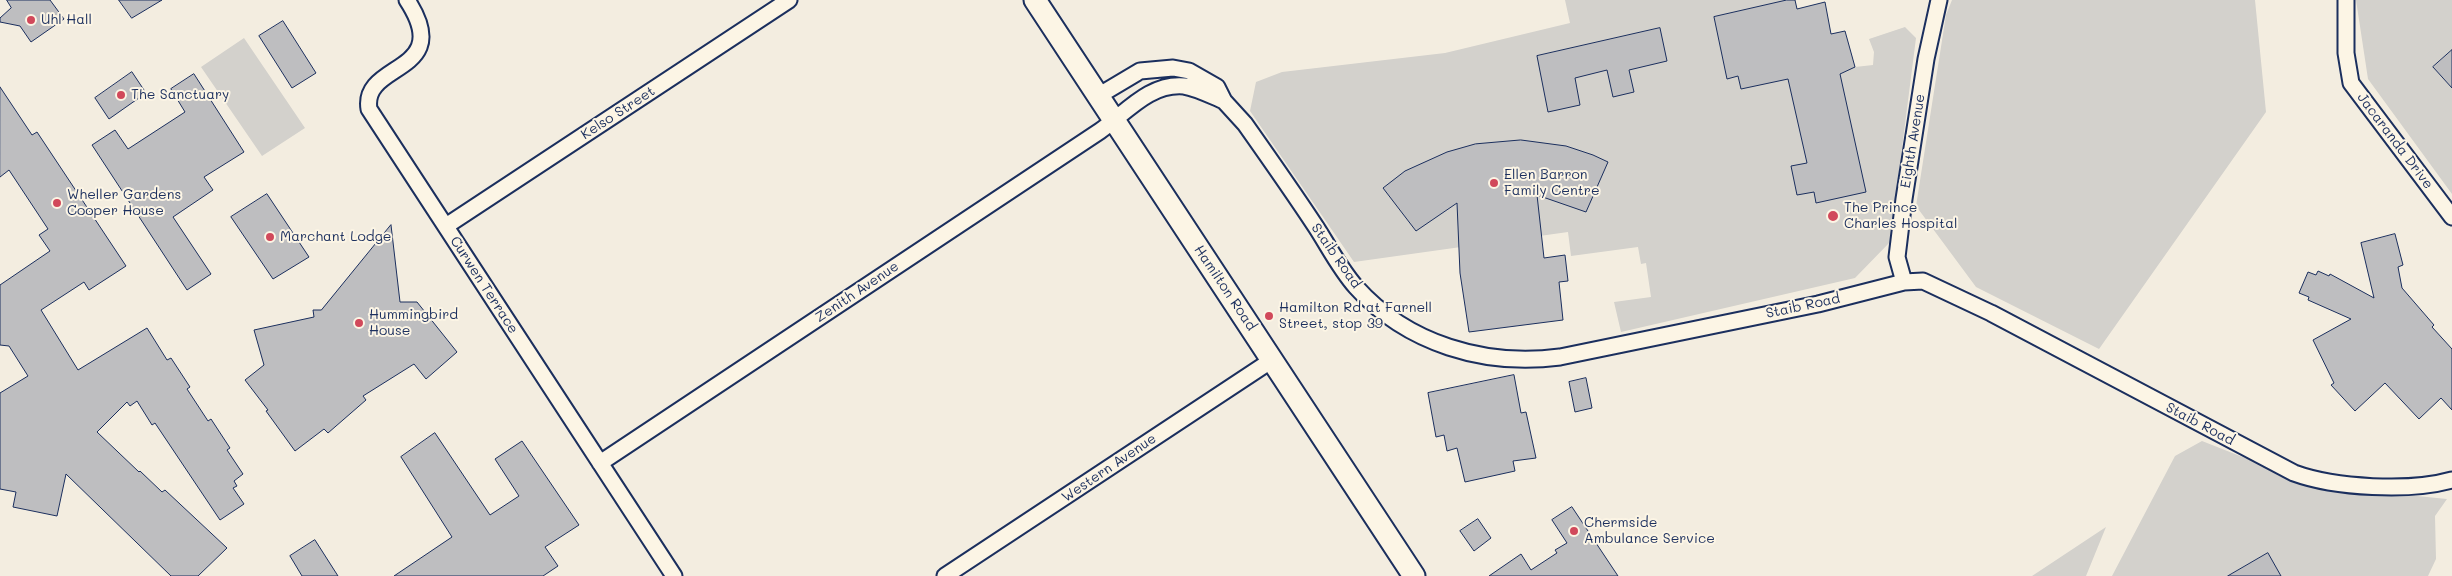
<!DOCTYPE html>
<html>
<head>
<meta charset="utf-8">
<style>
  body { margin:0 }
  canvas { display:block; background:#f3ede0 }
</style>
</head>
<body>
<canvas width="2452" height="576"></canvas>
<script>
const context = document.querySelector('canvas').getContext('2d');
context.lineJoin = 'round';
function fill(path, color) { context.fillStyle = color; context.fill(path, 'evenodd'); }
function strokePath(path, color, width, dash) { context.strokeStyle = color; context.lineWidth = width; context.lineCap = dash ? 'butt' : 'round'; context.setLineDash(dash || []); context.stroke(path); }
function write(font, color, halo, rows, align = 'center') {
  context.font = font + ' Mali,sans-serif'; context.lineWidth = 4; context.setLineDash([]); context.textBaseline = 'middle'; context.strokeStyle = halo; context.fillStyle = color; for (const [text, x, y, turn = 0] of rows) {
    context.save(); context.translate(x, y); context.rotate((+turn || 0) * Math.PI / 180); context.textAlign = isNaN(turn) ? turn : align; if (halo) context.strokeText(text, 0, 0); context.fillText(text, 0, 0); context.restore();
  }
}
fill(new Path2D(`
  M 1565,0 L 1795,0 L 1797,9 L 1831,34 L 1845,31 L 1855,67 L 1873,65 L 1874,52 L 1869,39 L 1905,27 L 1916,38 L 1890,242 L 1855,278 L 1621,332 L 1614,302 L 1651,297 L 1646,263 L 1641,264 L 1638,247 L 1571,256 L 1568,232 L 1354,262 L 1250,111 L 1256,82 L 1282,72 L 1445,53 L 1570,23 Z
  M 1952,0 L 2255,0 L 2266,112 L 2099,349 L 1976,287 L 1916,206 L 1946,15 Z
  M 2356,0 L 2452,0 L 2452,50 L 2433,67 L 2452,88 L 2452,194 L 2368,79 Z
  M 244,38 L 305,128 L 262,156 L 201,67 Z
  M 2202,441 L 2316,486 L 2447,499 L 2435,516 L 2436,559 L 2428,576 L 2112,576 L 2175,456 Z
  M 2106,527 L 2086,576 L 2032,576 Z`), '#d3d1cc');
const building = new Path2D(`
  M 7,0 L 50,0 L 64,19 L 31,42 L 20,26 L 0,22 L 0,18 L 11,8 Z
  M 119,0 L 162,0 L 132,18 Z
  M 1787,0 L 1795,0 L 1797,9 L 1825,2 L 1831,34 L 1845,31 L 1855,67 L 1840,74 L 1866,192 L 1816,203 L 1814,192 L 1797,195 L 1791,166 L 1807,163 L 1788,79 L 1741,89 L 1738,76 L 1727,79 L 1714,17 Z
  M 283,21 L 316,73 L 292,88 L 259,36 Z
  M 1660,28 L 1667,61 L 1629,70 L 1634,92 L 1613,97 L 1607,70 L 1575,78 L 1580,105 L 1548,112 L 1537,56 Z
  M 2452,50 L 2452,88 L 2433,67 Z
  M 132,72 L 146,93 L 109,119 L 95,98 Z
  M 194,74 L 244,152 L 204,177 L 213,190 L 173,217 L 211,274 L 187,290 L 92,145 L 115,130 L 128,149 L 185,112 L 171,89 Z
  M 0,87 L 32,135 L 37,132 L 126,266 L 89,290 L 84,282 L 41,310 L 78,370 L 147,328 L 167,360 L 171,358 L 190,387 L 187,389 L 208,421 L 211,419 L 230,448 L 227,450 L 243,474 L 234,481 L 237,486 L 233,488 L 244,504 L 220,520 L 155,423 L 152,425 L 137,401 L 130,406 L 127,402 L 97,432 L 139,472 L 140,471 L 162,492 L 165,490 L 227,548 L 198,576 L 171,576 L 66,474 L 57,516 L 13,507 L 16,492 L 0,489 L 0,393 L 28,376 L 9,346 L 0,345 L 0,285 L 50,251 L 39,235 L 48,229 L 9,170 L 0,177 Z
  M 1521,140 L 1566,146 L 1593,155 L 1608,162 L 1586,212 L 1537,195 L 1544,258 L 1565,255 L 1568,281 L 1559,282 L 1563,320 L 1469,332 L 1460,273 L 1457,203 L 1416,231 L 1383,188 L 1405,171 L 1447,152 L 1475,144 Z
  M 267,194 L 309,257 L 273,279 L 231,217 Z
  M 391,225 L 400,302 L 417,302 L 457,352 L 426,379 L 414,364 L 363,396 L 366,400 L 328,433 L 324,429 L 295,451 L 266,411 L 268,410 L 245,380 L 264,365 L 254,330 L 314,317 L 313,310 L 321,310 Z
  M 2395,234 L 2403,265 L 2398,267 L 2402,288 L 2434,325 L 2432,327 L 2452,349 L 2452,410 L 2441,398 L 2419,419 L 2385,383 L 2355,411 L 2331,385 L 2334,383 L 2313,340 L 2351,319 L 2308,300 L 2309,297 L 2299,293 L 2308,272 L 2316,275 L 2318,271 L 2329,276 L 2330,274 L 2374,298 L 2361,243 Z
  M 1514,375 L 1521,413 L 1526,412 L 1536,458 L 1513,461 L 1515,471 L 1465,482 L 1457,448 L 1447,451 L 1444,435 L 1436,437 L 1428,393 Z
  M 1586,378 L 1592,408 L 1575,412 L 1569,382 Z
  M 435,433 L 490,515 L 519,496 L 495,459 L 522,441 L 579,525 L 545,547 L 558,566 L 543,576 L 394,576 L 452,537 L 401,457 Z
  M 1572,507 L 1618,576 L 1489,576 L 1521,554 L 1531,570 L 1557,553 L 1555,550 L 1567,543 L 1552,520 Z
  M 1478,519 L 1491,538 L 1474,551 L 1460,531 Z
  M 315,540 L 338,576 L 302,576 L 290,556 Z
  M 2268,553 L 2281,576 L 2228,576 Z`);
fill(building, '#bebec0');
strokePath(building, '#1b2f5e', 1);
const street = new Path2D(`
  M 407,0 C 456,75 361,61 369,109 L 674,576
  M 2346,0 L 2346,53 L 2351,83 L 2452,217
  M 1098,96 L 1140,71 L 1173,68 L 1189,71 L 1217,87 L 1224,101 L 1245,124 C 1269,158 1293,192 1316,227 C 1329,247 1340,269 1356,287 C 1407,344 1485,367 1560,357 L 1818,304 L 1904,282 L 1923,281 L 1991,313 L 2294,473 C 2335,488 2410,492 2452,480
  M 446,226 L 789,0
  M 1904,282 L 1897,257 L 1904,199 L 1926,59 L 1939,0
  M 600,463 L 1100,131 C 1126,113 1149,83 1184,86 C 1197,88 1212,96 1224,101
  M 945,576 L 1272,360`);
const secondary = new Path2D(`
  M 1035,0 L 1414,576`);
strokePath(street, '#1b2f5e', 19);
strokePath(secondary, '#1b2f5e', 25);
strokePath(street, '#fcf5e5', 15);
strokePath(secondary, '#fcf5e5', 21);
for (const [x, y, r, color] of [
  [31,20,5,"#d1495b"],
  [121,95,5,"#d1495b"],
  [1494,183,5,"#d1495b"],
  [57,203,5,"#d1495b"],
  [1833,216,6,"#d1495b"],
  [270,237,5,"#d1495b"],
  [1269,316,5,"#d1495b"],
  [359,323,5,"#d1495b"],
  [1574,531,5,"#d1495b"]
]) { const dot = new Path2D(); dot.arc(x, y, r, 0, 2 * Math.PI); context.fillStyle = color; context.fill(dot); strokePath(dot, '#fcf5e5', 2); }
write('14px', '#1b2f5e', '#fcf5e5', [
  ["Uhl Hall",41,20],
  ["The Sanctuary",131,95],
  ["Ellen Barron",1504,175],
  ["Family Centre",1504,191],
  ["Wheller Gardens",67,195],
  ["Cooper House",67,211],
  ["The Prince",1844,208],
  ["Charles Hospital",1844,224],
  ["Marchant Lodge",280,237],
  ["Hamilton Rd at Farnell",1279,308],
  ["Street, stop 39",1279,324],
  ["Hummingbird",369,315],
  ["House",369,331],
  ["Chermside",1584,523],
  ["Ambulance Service",1584,539]
], 'left');
write('14px', '#1b2f5e', '#fcf5e5', [
  ["Kelso Street",618,113,-33],
  ["Eighth Avenue",1913,141,-81],
  ["Jacaranda Drive",2395,141,53],
  ["Staib Road",1336,256,55],
  ["Curwen Terrace",484,285,57],
  ["Hamilton Road",1225,288,56],
  ["Zenith Avenue",857,292,-34],
  ["Staib Road",1803,306,-12],
  ["Staib Road",2200,424,28],
  ["Western Avenue",1109,468,-34]
]);
</script>
</body>
</html>
